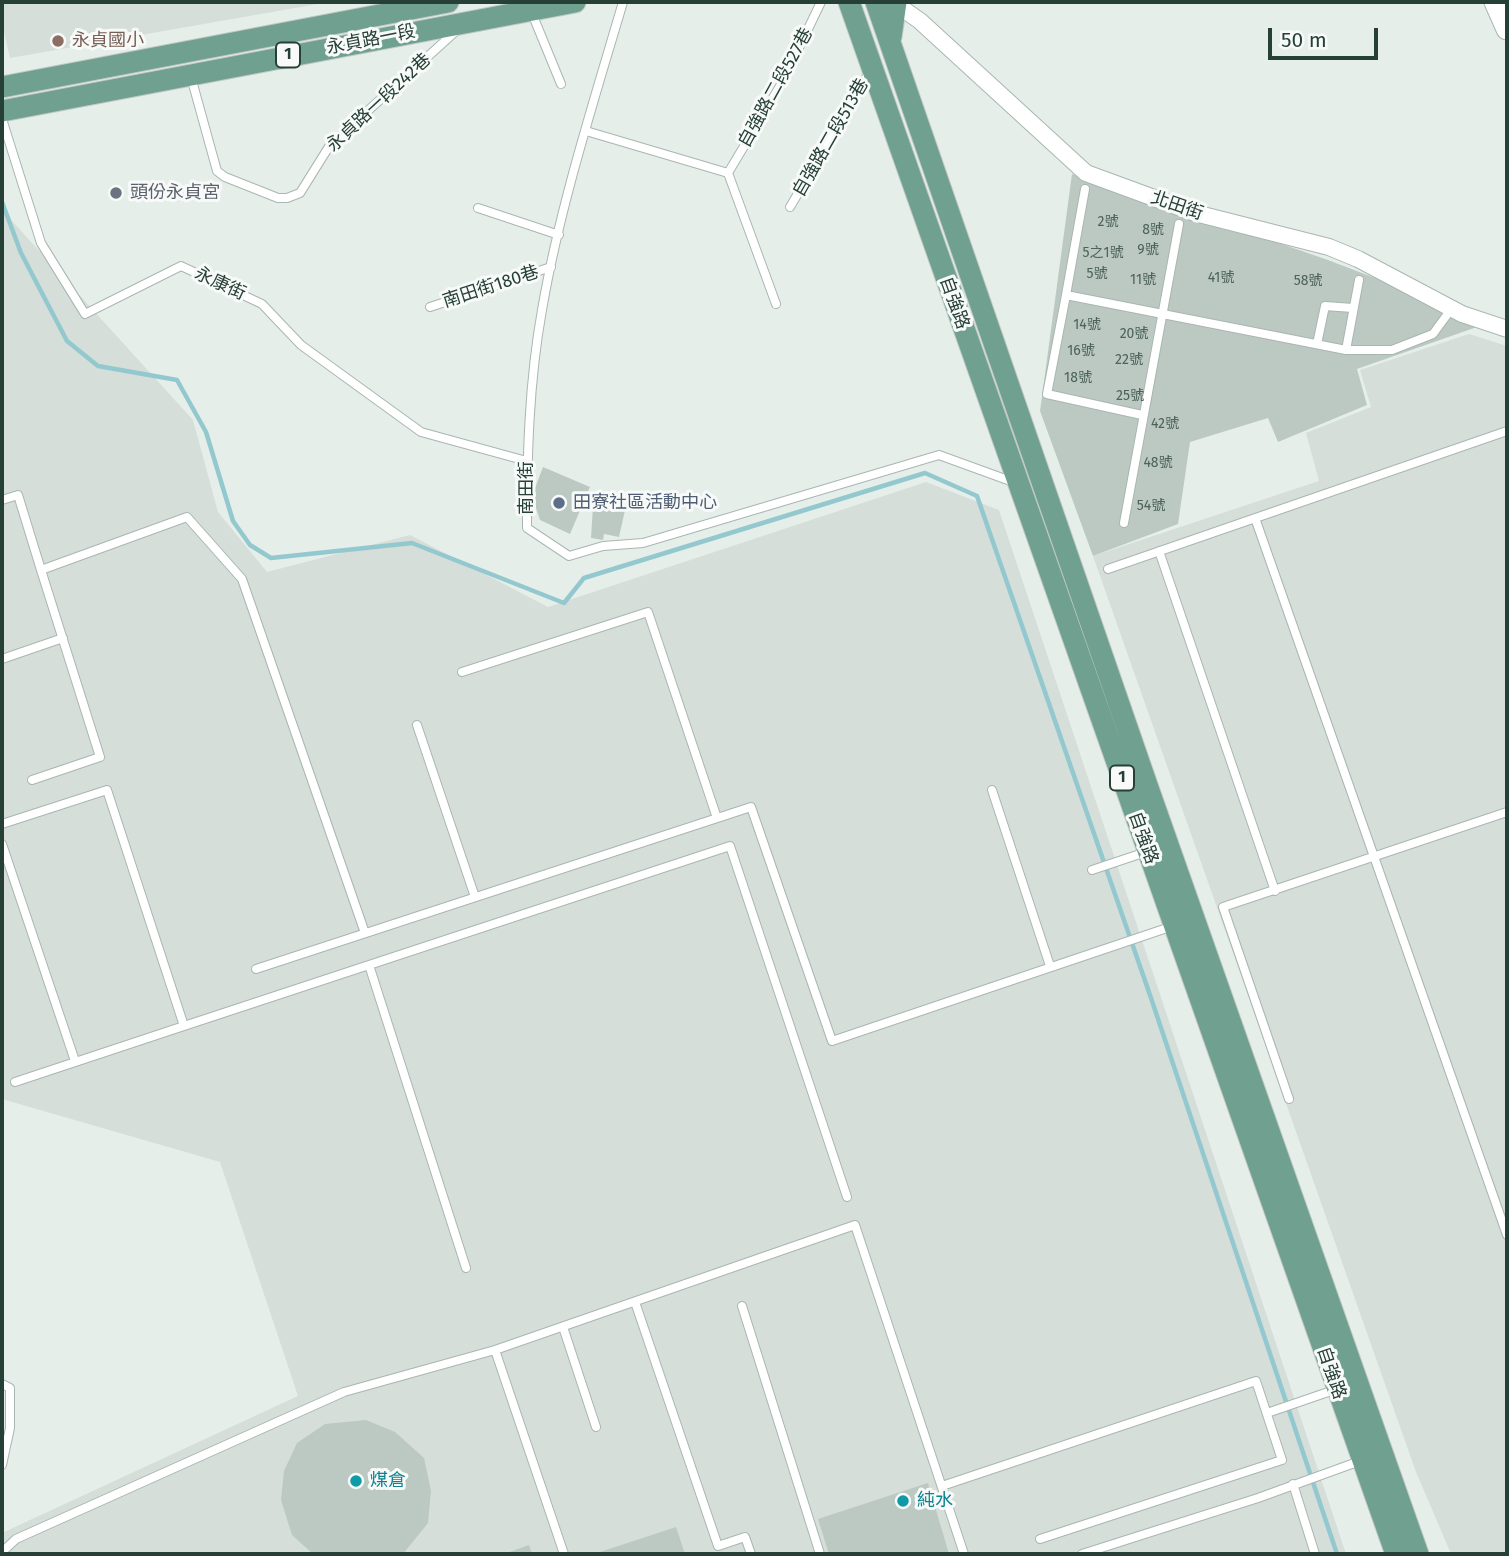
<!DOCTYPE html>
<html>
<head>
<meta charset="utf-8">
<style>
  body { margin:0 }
  #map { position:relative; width:1509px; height:1556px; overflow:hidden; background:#e6eeea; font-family:"Fira Sans",sans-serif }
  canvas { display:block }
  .frame { position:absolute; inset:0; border:4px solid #263f37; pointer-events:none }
  .scale { position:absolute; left:1268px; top:28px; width:110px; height:32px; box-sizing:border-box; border:4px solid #263f37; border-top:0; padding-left:9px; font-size:21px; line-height:24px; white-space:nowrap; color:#263f37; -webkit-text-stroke:5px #f7faf8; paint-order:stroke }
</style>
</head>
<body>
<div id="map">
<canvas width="1509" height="1556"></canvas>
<div class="frame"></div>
<div class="scale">50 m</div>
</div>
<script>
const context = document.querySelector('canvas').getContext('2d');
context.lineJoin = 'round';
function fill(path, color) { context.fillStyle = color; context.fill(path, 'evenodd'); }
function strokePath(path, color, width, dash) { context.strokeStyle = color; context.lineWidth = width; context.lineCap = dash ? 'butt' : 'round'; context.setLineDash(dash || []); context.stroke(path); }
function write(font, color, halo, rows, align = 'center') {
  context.font = font + ' "Fira Sans","Noto Sans TC",sans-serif'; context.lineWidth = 6; context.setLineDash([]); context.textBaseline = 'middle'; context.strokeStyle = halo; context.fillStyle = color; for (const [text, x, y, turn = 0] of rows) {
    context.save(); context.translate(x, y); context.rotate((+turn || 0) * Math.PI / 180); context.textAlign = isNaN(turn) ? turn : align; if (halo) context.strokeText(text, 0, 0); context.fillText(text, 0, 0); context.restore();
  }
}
fill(new Path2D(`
  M 2,2 L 329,2 L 10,58 L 2,23 Z
  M 2,210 L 193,420 L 218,512 L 267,572 L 410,535 L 548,607 L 926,482 L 999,510 L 1346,1554 L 2,1554 L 2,1533 L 298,1396 L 220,1162 L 2,1099 Z
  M 1469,334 L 1507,346 L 1507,1554 L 1451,1554 L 1416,1472 L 1093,556 L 1319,481 L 1306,433 L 1371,407 L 1360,370 Z`), '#d5ded9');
strokePath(new Path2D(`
  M 2,202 L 21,253 L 67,341 L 98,366 L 177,380 L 206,432 L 233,521 L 250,545 L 271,558 L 412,543 L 564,603 L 584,578 L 925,473 L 977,496 L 1151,998 L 1337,1554`), '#93c9ce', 4.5);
fill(new Path2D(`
  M 1072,174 L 1222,229 L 1273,241 L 1328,260 L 1388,283 L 1416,299 L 1477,327 L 1357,369 L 1367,405 L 1278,442 L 1268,418 L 1190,442 L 1178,524 L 1093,556 L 1040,411 Z
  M 543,467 L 590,487 L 570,534 L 540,520 L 532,496 Z
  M 593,506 L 625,510 L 619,537 L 604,534 L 603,540 L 591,538 Z
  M 366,1420 L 395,1432 L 424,1458 L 431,1491 L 428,1523 L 403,1554 L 313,1554 L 292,1535 L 281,1500 L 284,1471 L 297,1443 L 325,1424 Z
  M 928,1483 L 949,1554 L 829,1554 L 818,1519 Z
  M 676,1527 L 685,1554 L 594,1554 Z
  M 529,1545 L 532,1554 L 504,1554 Z`), '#bcc9c3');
const lane = new Path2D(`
  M 623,2 C 593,104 560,206 542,310 C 529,382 527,455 527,528 L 569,556 L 603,546 L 643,543 L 939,455 L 1016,483
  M 531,11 L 561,84
  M 191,77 L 217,171 L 225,177 L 278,198 L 287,198 L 300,193 L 330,145 L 456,31
  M 2,119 L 41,243 L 85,314 L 181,266 L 262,304 L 301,345 L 421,432 L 523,460 L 527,464
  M 586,131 L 728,173
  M 728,173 L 783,81 L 821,2
  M 728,173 L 776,304
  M 790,207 L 870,71
  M 478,208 L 559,235
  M 1066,295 L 1085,189
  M 430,307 L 551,267
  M 1317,344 L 1325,306 L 1353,308
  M 1346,350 L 1359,280
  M 1142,415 L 1047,394 L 1066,295 L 1346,350 L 1392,350 L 1433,334 L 1452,308
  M 2,500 L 18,495 L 41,570 L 187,517 L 242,579 L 365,933
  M 1255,518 L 1507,1235
  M 1124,523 L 1179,224
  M 1159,551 L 1275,891
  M 1108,569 L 1507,431
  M 2,659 L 63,638
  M 462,672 L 648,612 L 717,818
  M 417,725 L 475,897
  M 32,780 L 100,757 L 41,570
  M 992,790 L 1050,966
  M 2,824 L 107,790 L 184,1026 L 730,846 L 847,1197
  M 2,844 L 75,1061
  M 1092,870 L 1149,851
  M 369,965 L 466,1268
  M 256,969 L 751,807 L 832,1041 L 1173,926
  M 15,1082 L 184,1026
  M 1289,1099 L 1223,907 L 1507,812
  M 635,1302 L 718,1546 L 745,1537 L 751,1554
  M 742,1306 L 820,1554
  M 563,1327 L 596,1427
  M 2,1384 L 10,1388 L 10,1428 L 2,1465
  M 1267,1413 L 1337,1389
  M 1293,1484 L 1315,1554
  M 942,1486 L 1256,1381 L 1282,1460 L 1040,1539
  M 2,1552 L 16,1539 L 344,1392 L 495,1350
  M 564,1554 L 495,1350 L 855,1225 L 964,1554
  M 1082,1554 L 1258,1498 L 1360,1461`);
const street = new Path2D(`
  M 893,2 L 920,21 L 1086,173 L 1195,213 L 1329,247 L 1358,259 L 1462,314 L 1507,329`);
const secondary = new Path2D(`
  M 1495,2 L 1507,29`);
const primary = new Path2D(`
  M 849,2 L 1396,1554
  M 876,2 L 1148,788 L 1418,1554
  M 891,37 L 896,2
  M 2,87 L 448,2
  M 2,111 L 575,2`);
strokePath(lane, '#a9b6b1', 10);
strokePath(street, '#a9b6b1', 18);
strokePath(secondary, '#a5b9b1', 23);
strokePath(primary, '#c2c9c7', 23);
strokePath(lane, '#fff', 8);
strokePath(street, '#fff', 16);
strokePath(secondary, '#fff', 21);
strokePath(primary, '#6fa090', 21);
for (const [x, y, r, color] of [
  [58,41,7,"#8d6e63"],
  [116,193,7,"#6b7280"],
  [559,503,7,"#5c6f8a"],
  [356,1481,7,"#0f9aa8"],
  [903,1501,7,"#0f9aa8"]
]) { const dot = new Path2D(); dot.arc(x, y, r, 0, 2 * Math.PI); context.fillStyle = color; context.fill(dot); strokePath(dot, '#f7faf8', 2.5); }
write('14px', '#4c625a', null, [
  ["2號",1108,222],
  ["8號",1153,230],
  ["9號",1148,250],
  ["5之1號",1103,253],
  ["5號",1097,274],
  ["41號",1221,278],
  ["11號",1143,280],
  ["58號",1308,281],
  ["14號",1087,325],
  ["20號",1134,334],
  ["16號",1081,351],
  ["22號",1129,360],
  ["18號",1078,378],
  ["25號",1130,396],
  ["42號",1165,424],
  ["48號",1158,463],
  ["54號",1151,506]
]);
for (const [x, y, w] of [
  [288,55,24],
  [1122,778,24]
]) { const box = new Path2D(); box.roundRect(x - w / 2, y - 12.5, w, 25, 5); context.fillStyle = '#f7faf8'; context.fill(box); strokePath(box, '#263f37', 2); }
write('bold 16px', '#263f37', null, [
  ["1",288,55],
  ["1",1122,778]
]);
write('18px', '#263f37', '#f7faf8', [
  ["永貞路一段",371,40,-11],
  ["自強路二段527巷",776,88,-61],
  ["永貞路一段242巷",379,103,-43],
  ["自強路二段513巷",831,138,-60],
  ["北田街",1177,206,19],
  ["永康街",220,284,25],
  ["南田街180巷",491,287,-18],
  ["自強路",954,303,70],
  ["南田街",527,488,-90],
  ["自強路",1143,838,70],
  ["自強路",1331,1373,71]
]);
write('18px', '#785e54', '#f7faf8', [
  ["永貞國小",72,41]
], 'left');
write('18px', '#5b616d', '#f7faf8', [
  ["頭份永貞宮",130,193]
], 'left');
write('18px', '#4e5e75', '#f7faf8', [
  ["田寮社區活動中心",573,503]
], 'left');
write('18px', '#0d838f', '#f7faf8', [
  ["煤倉",370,1481],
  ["純水",917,1501]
], 'left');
</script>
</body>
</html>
